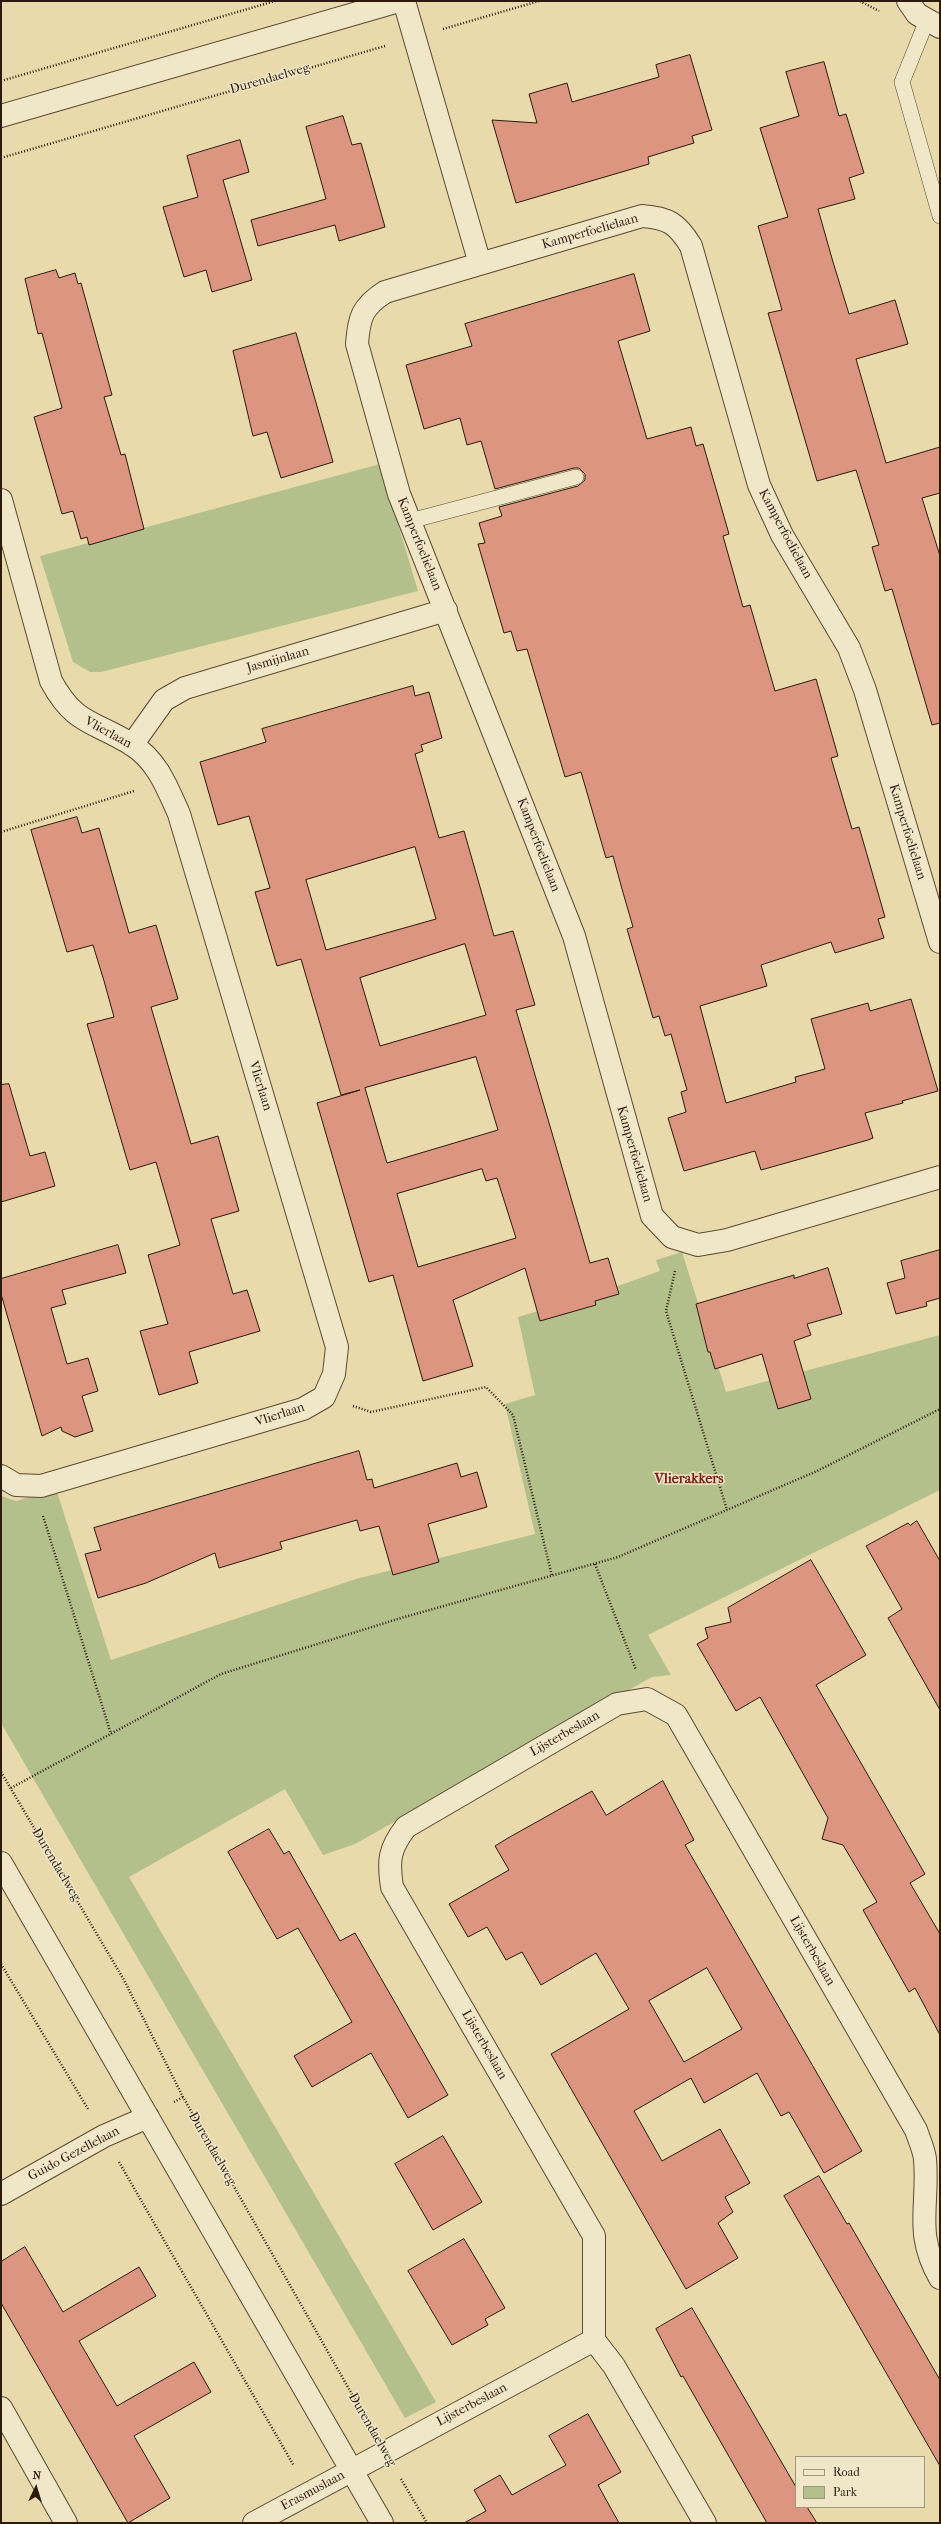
<!DOCTYPE html>
<html>
<head>
<meta charset="utf-8">
<style>
  body { margin:0 }
  #map { position:relative; width:941px; height:2524px; overflow:hidden; background:#e8daaa; font-family:"IM FELL French Canon",serif }
  canvas { display:block }
  .frame { position:absolute; inset:0; border:2px solid #2c1a0d; pointer-events:none }
  .legend { position:absolute; left:795px; top:2456px; width:130px; height:52px; box-sizing:border-box; background:#f0e7c8; border:1px solid #a2957d; margin:0; padding:5px 7px; list-style:none; font-size:12px; color:#2c1a0d }
  .legend li { display:flex; align-items:center; gap:8px; height:20px }
  .legend b { width:20px; border:1px solid #a2957d }
  .north { position:absolute; left:16px; top:2468px; width:40px; height:40px; -webkit-text-stroke:3px #f0e7c8; paint-order:stroke; rotate:4deg; font-size:11px; font-weight:700; line-height:16px; text-align:center; color:#2c1a0d }
  .north::after { content:''; display:block; margin:auto; width:14px; height:18px; background:#2c1a0d; clip-path:polygon(50% 0,100% 100%,50% 72%,0 100%) }
</style>
</head>
<body>
<div id="map">
<canvas width="941" height="2524"></canvas>
<div class="frame"></div>
<ul class="legend">
<li><b style="height:5px;background:#f0e7c8"></b>Road</li>
<li><b style="height:11px;background:#b3c08b"></b>Park</li>
</ul>
<div class="north">N</div>
</div>
<script>
const context = document.querySelector('canvas').getContext('2d');
context.lineJoin = 'round';
function fill(path, color) { context.fillStyle = color; context.fill(path, 'evenodd'); }
function strokePath(path, color, width, dash) { context.strokeStyle = color; context.lineWidth = width; context.lineCap = dash ? 'butt' : 'round'; context.setLineDash(dash || []); context.stroke(path); }
function write(font, color, halo, rows, align = 'center') {
  context.font = font + ' "IM FELL French Canon",serif'; context.lineWidth = 3; context.setLineDash([]); context.textBaseline = 'middle'; context.strokeStyle = halo; context.fillStyle = color; for (const [text, x, y, turn = 0] of rows) {
    context.save(); context.translate(x, y); context.rotate((+turn || 0) * Math.PI / 180); context.textAlign = isNaN(turn) ? turn : align; if (halo) context.strokeText(text, 0, 0); context.fillText(text, 0, 0); context.restore();
  }
}
fill(new Path2D(`
  M 380,464 L 418,591 L 101,672 L 90,672 L 73,662 L 40,556 Z
  M 682,1252 L 726,1392 L 940,1335 L 940,1490 L 648,1635 L 671,1675 L 652,1677 L 355,1844 L 323,1855 L 285,1789 L 129,1877 L 436,2402 L 405,2418 L 1,1723 L 1,1496 L 16,1501 L 56,1489 L 111,1660 L 356,1579 L 535,1534 L 505,1404 L 535,1395 L 518,1317 L 601,1292 L 660,1271 L 656,1260 Z`), '#b3c08b');
const building = new Path2D(`
  M 690,55 L 712,130 L 692,136 L 694,143 L 648,157 L 649,164 L 516,203 L 492,120 L 537,123 L 529,94 L 567,83 L 572,102 L 659,77 L 656,65 Z
  M 824,62 L 839,116 L 846,114 L 864,173 L 849,178 L 855,199 L 818,209 L 833,262 L 849,314 L 895,300 L 908,344 L 856,359 L 886,463 L 940,447 L 940,493 L 922,498 L 940,556 L 940,723 L 932,725 L 892,589 L 885,591 L 872,547 L 879,545 L 856,470 L 817,481 L 768,313 L 782,310 L 758,226 L 788,217 L 760,128 L 799,116 L 786,72 Z
  M 343,116 L 352,145 L 361,143 L 385,227 L 339,241 L 335,225 L 258,246 L 251,220 L 326,199 L 306,127 Z
  M 240,140 L 249,172 L 223,180 L 252,280 L 212,292 L 206,270 L 184,277 L 163,207 L 198,197 L 187,156 Z
  M 56,270 L 59,278 L 75,273 L 78,284 L 81,283 L 112,395 L 104,397 L 121,455 L 125,454 L 144,529 L 89,545 L 87,537 L 81,539 L 73,511 L 62,514 L 34,417 L 62,408 L 42,333 L 38,334 L 25,279 Z
  M 634,274 L 650,331 L 618,341 L 647,439 L 691,427 L 696,446 L 703,444 L 729,534 L 723,536 L 743,607 L 750,605 L 775,691 L 816,679 L 838,756 L 831,758 L 852,829 L 859,827 L 885,917 L 878,919 L 884,938 L 835,953 L 831,942 L 761,965 L 767,986 L 700,1006 L 726,1103 L 796,1082 L 795,1077 L 825,1069 L 811,1019 L 868,1003 L 870,1011 L 911,999 L 938,1091 L 902,1101 L 903,1103 L 865,1113 L 873,1138 L 868,1140 L 761,1170 L 755,1151 L 684,1171 L 668,1118 L 686,1112 L 681,1092 L 687,1090 L 671,1034 L 665,1036 L 659,1016 L 653,1018 L 627,929 L 633,927 L 622,889 L 613,856 L 606,858 L 581,772 L 565,777 L 527,649 L 517,651 L 511,631 L 504,633 L 478,544 L 485,543 L 479,523 L 502,516 L 499,507 L 578,486 L 585,480 L 585,474 L 579,468 L 574,468 L 495,489 L 481,441 L 467,445 L 460,418 L 424,429 L 406,365 L 472,346 L 465,324 Z
  M 296,333 L 333,462 L 281,478 L 267,432 L 253,436 L 233,351 Z
  M 413,686 L 415,696 L 429,692 L 442,738 L 421,745 L 423,751 L 415,754 L 439,838 L 464,831 L 494,936 L 513,931 L 535,1005 L 516,1010 L 590,1263 L 608,1258 L 619,1294 L 595,1301 L 596,1305 L 540,1321 L 525,1268 L 453,1300 L 473,1366 L 423,1381 L 393,1275 L 369,1282 L 317,1103 L 360,1090 L 341,1095 L 301,959 L 277,966 L 255,892 L 270,888 L 249,816 L 218,825 L 200,762 L 266,742 L 262,729 ZM 415,847 L 436,919 L 326,950 L 306,880 ZM 465,944 L 486,1015 L 380,1046 L 360,978 ZM 476,1057 L 498,1130 L 387,1163 L 365,1088 ZM 482,1169 L 486,1181 L 497,1178 L 516,1238 L 418,1267 L 397,1194 Z
  M 77,817 L 82,833 L 99,828 L 129,933 L 156,925 L 178,999 L 151,1007 L 191,1144 L 218,1136 L 239,1211 L 211,1219 L 233,1294 L 247,1290 L 260,1331 L 189,1352 L 198,1383 L 159,1395 L 140,1331 L 168,1324 L 148,1255 L 180,1245 L 156,1162 L 130,1170 L 87,1024 L 114,1017 L 104,981 L 93,945 L 67,952 L 31,830 Z
  M 9,1084 L 30,1156 L 45,1152 L 55,1186 L 1,1202 L 1,1085 Z
  M 118,1245 L 126,1273 L 62,1290 L 66,1304 L 51,1308 L 67,1364 L 88,1358 L 98,1391 L 82,1396 L 93,1431 L 75,1437 L 62,1431 L 61,1427 L 42,1436 L 1,1294 L 1,1279 Z
  M 940,1250 L 940,1298 L 926,1302 L 927,1306 L 896,1314 L 887,1283 L 905,1278 L 901,1261 Z
  M 828,1268 L 842,1314 L 807,1324 L 811,1335 L 794,1341 L 811,1399 L 778,1409 L 762,1354 L 715,1369 L 710,1352 L 708,1352 L 696,1304 L 794,1275 L 794,1278 Z
  M 359,1451 L 367,1480 L 372,1479 L 374,1488 L 457,1463 L 461,1477 L 477,1472 L 487,1507 L 428,1524 L 439,1562 L 393,1575 L 379,1526 L 360,1531 L 357,1520 L 280,1542 L 282,1549 L 219,1568 L 215,1553 L 146,1583 L 98,1598 L 85,1554 L 101,1550 L 94,1528 Z
  M 917,1521 L 940,1561 L 940,1710 L 888,1618 L 902,1609 L 866,1546 L 908,1523 L 910,1525 Z
  M 811,1560 L 866,1655 L 816,1685 L 925,1874 L 910,1883 L 940,1934 L 940,2035 L 915,1988 L 909,1992 L 863,1910 L 877,1902 L 843,1845 L 822,1839 L 828,1818 L 760,1697 L 736,1711 L 697,1644 L 708,1638 L 705,1628 L 731,1622 L 728,1608 Z
  M 663,1781 L 694,1840 L 685,1845 L 862,2151 L 824,2173 L 789,2112 L 781,2116 L 757,2073 L 704,2103 L 691,2078 L 634,2111 L 662,2161 L 720,2129 L 750,2183 L 725,2197 L 733,2212 L 718,2223 L 738,2258 L 686,2289 L 551,2054 L 629,2009 L 596,1953 L 541,1985 L 522,1952 L 506,1960 L 487,1927 L 468,1937 L 449,1904 L 509,1870 L 495,1846 L 508,1838 L 592,1791 L 606,1815 ZM 707,1968 L 742,2029 L 684,2062 L 649,2001 Z
  M 269,1829 L 284,1854 L 289,1851 L 340,1941 L 355,1933 L 448,2095 L 408,2118 L 371,2053 L 312,2087 L 294,2056 L 352,2022 L 298,1928 L 277,1939 L 228,1852 Z
  M 443,2136 L 482,2202 L 433,2230 L 395,2164 Z
  M 819,2176 L 847,2224 L 849,2223 L 940,2380 L 940,2466 L 784,2196 Z
  M 464,2239 L 505,2308 L 485,2319 L 488,2325 L 452,2345 L 408,2271 Z
  M 25,2247 L 63,2312 L 139,2267 L 156,2296 L 79,2341 L 117,2406 L 194,2362 L 211,2392 L 134,2436 L 170,2498 L 128,2523 L 1,2303 L 1,2262 Z
  M 692,2308 L 796,2487 L 796,2507 L 807,2507 L 817,2523 L 767,2523 L 683,2376 L 681,2377 L 656,2329 Z
  M 588,2414 L 621,2472 L 598,2485 L 619,2523 L 464,2523 L 486,2511 L 474,2490 L 500,2475 L 512,2495 L 566,2465 L 549,2436 Z`);
fill(building, '#db9580');
strokePath(building, '#2c1a0d', 1);
const service = new Path2D(`
  M 927,20 L 902,82 L 940,216
  M 410,521 L 576,477`);
const minor = new Path2D(`
  M 404,1 L 480,264
  M 908,1 L 917,14 L 940,27
  M 1,116 L 399,1
  M 1,500 L 51,681 C 75,725 92,720 131,744 C 157,760 167,787 179,814 L 337,1347 L 334,1374 L 324,1397 L 303,1409 L 41,1486 L 16,1485 L 1,1476
  M 132,745 L 164,700 L 185,688 L 446,610
  M 940,942 L 865,690 L 849,648 L 782,535 L 759,485 L 691,246 C 677,223 668,218 642,216 L 385,292 C 362,307 359,317 357,344 L 399,494 L 574,936 L 652,1216 L 672,1237 L 698,1245 L 727,1240 L 940,1177
  M 1,1863 L 382,2523
  M 1,2194 L 104,2136 L 148,2117
  M 1,2408 L 66,2523
  M 254,2523 L 594,2340
  M 705,2523 L 614,2366 L 594,2340 L 594,2236 L 392,1887 C 388,1860 389,1849 406,1827 L 617,1704 L 647,1699 L 676,1715 L 916,2130 C 919,2139 924,2150 925,2159 C 929,2207 914,2233 940,2278`);
strokePath(service, '#5b4a34', 16);
strokePath(minor, '#5b4a34', 24);
strokePath(new Path2D(`
  M 860,1 L 879,11
  M 443,29 L 539,1
  M 1,81 L 275,1
  M 1,158 L 385,46
  M 1,832 L 134,791
  M 675,1271 L 666,1311 L 727,1510
  M 353,1406 L 371,1412 L 486,1387 L 513,1415 L 552,1576
  M 43,1516 L 111,1734
  M 595,1564 L 636,1670
  M 1,1772 L 124,1980 L 183,2097 L 370,2426
  M 11,1788 L 221,1674 L 401,1618 L 618,1557 L 817,1471 L 940,1409
  M 1,1964 L 88,2109
  M 174,2102 L 183,2097
  M 119,2162 L 294,2466
  M 401,2479 L 427,2523`), '#2c1a0d', 2.5, [1, 2]);
strokePath(service, '#f0e7c8', 15);
strokePath(minor, '#f0e7c8', 22);
write('13px', '#2c1a0d', '#f0e7c8', [
  ["Durendaelweg",270,79,-16],
  ["Kamperfoelielaan",590,232,-16],
  ["Kamperfoelielaan",785,534,62],
  ["Kamperfoelielaan",419,544,68],
  ["Jasmijnlaan",278,660,-16],
  ["Vlierlaan",108,733,29],
  ["Kamperfoelielaan",907,832,73],
  ["Kamperfoelielaan",538,845,69],
  ["Vlierlaan",260,1086,73],
  ["Kamperfoelielaan",634,1154,74],
  ["Vlierlaan",280,1415,-18],
  ["Lijsterbeslaan",565,1734,-30],
  ["Durendaelweg",56,1865,59],
  ["Lijsterbeslaan",812,1951,60],
  ["Lijsterbeslaan",484,2045,60],
  ["Durendaelweg",212,2149,60],
  ["Guido Gezellelaan",74,2154,-28],
  ["Lijsterbeslaan",472,2405,-28],
  ["Durendaelweg",372,2430,60],
  ["Erasmuslaan",313,2491,-28]
]);
write('bold 14px', '#7a1f14', '#f0e7c8', [
  ["Vlierakkers",689,1480]
]);
</script>
</body>
</html>
